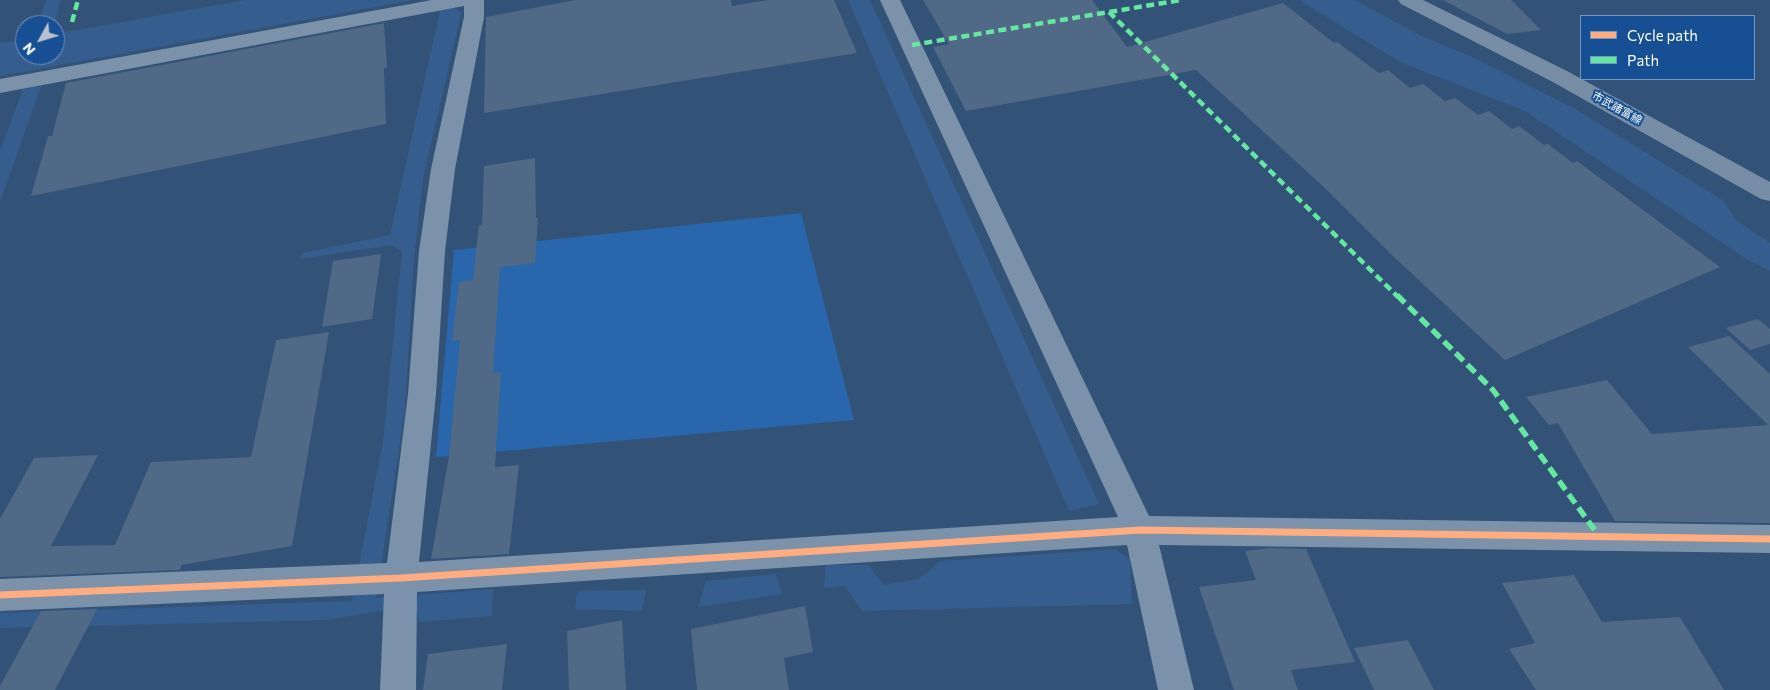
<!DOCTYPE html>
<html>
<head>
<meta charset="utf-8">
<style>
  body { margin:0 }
  #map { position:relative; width:1770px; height:690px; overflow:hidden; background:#335277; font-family:Commissioner,sans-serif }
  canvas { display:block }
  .legend { position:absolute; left:1580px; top:15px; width:175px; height:65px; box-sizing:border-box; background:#164f94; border:1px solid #7395bf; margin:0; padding:6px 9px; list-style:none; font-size:15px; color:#fff }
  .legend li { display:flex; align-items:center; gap:10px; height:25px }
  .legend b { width:25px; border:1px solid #7395bf }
  .north { position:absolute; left:15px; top:15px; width:50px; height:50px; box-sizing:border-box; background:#164f94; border:1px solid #7395bf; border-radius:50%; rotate:231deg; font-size:14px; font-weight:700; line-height:20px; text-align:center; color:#fff }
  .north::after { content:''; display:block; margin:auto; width:18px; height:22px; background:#b8c2cf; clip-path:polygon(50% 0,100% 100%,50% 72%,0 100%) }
</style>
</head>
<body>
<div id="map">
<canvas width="1770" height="690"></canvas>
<ul class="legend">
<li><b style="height:6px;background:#ffac80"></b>Cycle path</li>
<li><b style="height:6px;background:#66e7a1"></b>Path</li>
</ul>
<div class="north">N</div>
</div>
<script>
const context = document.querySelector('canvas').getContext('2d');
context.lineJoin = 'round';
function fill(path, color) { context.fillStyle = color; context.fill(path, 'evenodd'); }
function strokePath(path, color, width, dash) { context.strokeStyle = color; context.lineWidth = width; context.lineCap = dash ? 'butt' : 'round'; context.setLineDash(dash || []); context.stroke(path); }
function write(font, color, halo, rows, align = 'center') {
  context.font = font + ' Commissioner,"Noto Sans JP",sans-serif'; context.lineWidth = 4; context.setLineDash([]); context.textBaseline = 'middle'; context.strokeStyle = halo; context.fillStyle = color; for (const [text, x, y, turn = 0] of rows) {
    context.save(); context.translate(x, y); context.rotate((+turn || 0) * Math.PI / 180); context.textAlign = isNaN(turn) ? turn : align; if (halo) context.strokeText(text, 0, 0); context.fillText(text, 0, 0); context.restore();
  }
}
fill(new Path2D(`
  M 801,213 L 854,420 L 436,457 L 454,250 Z`), '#2966ab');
fill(new Path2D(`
  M 46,0 L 61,0 L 54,25 L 38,25 Z
  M 245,0 L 413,0 L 0,76 L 0,43 L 25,39 L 25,55 L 55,55 L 55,34 Z
  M 438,0 L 454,0 L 454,8 L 461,13 L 423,179 L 414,257 L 405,409 L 376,598 L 493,589 L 492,616 L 419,622 L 417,613 L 391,609 L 325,620 L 0,628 L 0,613 L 352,601 L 383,442 L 402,252 L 392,245 L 299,259 L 303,253 L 390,235 L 440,11 Z
  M 848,0 L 870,0 L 1099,504 L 1069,511 Z
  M 1299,0 L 1355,0 L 1423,37 L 1470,56 L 1577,110 L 1724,201 L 1736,220 L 1770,243 L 1770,271 L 1748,260 L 1525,111 L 1400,62 Z
  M 41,86 L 0,202 L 0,151 L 23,89 Z
  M 1115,549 L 1130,559 L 1132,604 L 862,611 L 845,586 L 824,588 L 826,565 L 868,565 L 884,585 L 919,579 L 941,561 Z
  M 776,574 L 782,594 L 698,607 L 706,581 Z
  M 646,590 L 642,611 L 575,609 L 577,591 Z`), '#355e8f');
fill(new Path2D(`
  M 576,0 L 731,0 L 732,6 L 768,0 L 834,0 L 857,53 L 484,113 L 486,17 Z
  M 923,0 L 1092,0 L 1127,47 L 1283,3 L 1334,43 L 1337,42 L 1379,73 L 1388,70 L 1410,88 L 1423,84 L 1445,101 L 1455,98 L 1478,115 L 1489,111 L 1512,129 L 1519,126 L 1544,145 L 1548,144 L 1573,163 L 1577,161 L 1720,267 L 1505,360 L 1396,259 L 1326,189 L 1196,70 L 966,111 L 933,47 L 949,44 Z
  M 1443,0 L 1511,0 L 1541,30 L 1507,34 Z
  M 384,23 L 387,68 L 384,68 L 386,124 L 31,196 L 48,136 L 52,136 L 66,83 Z
  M 535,158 L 536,218 L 538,218 L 535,263 L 500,267 L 493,373 L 501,372 L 495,467 L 519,465 L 509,554 L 431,559 L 449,456 L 460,340 L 452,341 L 459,282 L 473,280 L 479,225 L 482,225 L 484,166 Z
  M 381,254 L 372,319 L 322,327 L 333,261 Z
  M 1758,319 L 1770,329 L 1770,344 L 1750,350 L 1726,328 Z
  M 329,332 L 292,546 L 181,565 L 180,570 L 0,577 L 0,519 L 34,458 L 98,455 L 51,546 L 115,545 L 151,462 L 251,457 L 276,340 Z
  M 1729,336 L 1770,374 L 1770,523 L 1615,521 L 1558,423 L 1549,425 L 1526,397 L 1607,380 L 1652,434 L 1768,425 L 1688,347 Z
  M 1270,548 L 1306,549 L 1355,662 L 1291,670 L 1298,690 L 1234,690 L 1199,587 L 1256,580 L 1245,551 Z
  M 1574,575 L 1602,622 L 1680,617 L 1724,690 L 1536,690 L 1509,649 L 1535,643 L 1502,583 Z
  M 805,606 L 813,652 L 784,658 L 789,690 L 697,690 L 691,629 Z
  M 97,609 L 55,690 L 0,690 L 0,686 L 41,611 Z
  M 622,620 L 626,690 L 569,690 L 567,631 Z
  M 1408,640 L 1434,690 L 1374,690 L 1354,648 Z
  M 507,644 L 502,690 L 423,690 L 428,654 Z`), '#506986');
fill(new Path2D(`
  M 432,0 L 484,0 L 484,17 L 455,169 L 445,251 L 436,394 L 419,562 L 1118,517 L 880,0 L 900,0 L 1149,516 L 1770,525 L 1770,553 L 1159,545 L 1194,690 L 1158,690 L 1127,545 L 417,592 L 416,690 L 380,690 L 384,594 L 0,611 L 0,579 L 387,563 L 408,394 L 419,251 L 431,169 L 464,17 L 464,6 L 0,93 L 0,79 Z`), '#7b92aa');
fill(new Path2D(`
  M 1398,0 L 1423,0 L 1567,71 L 1770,182 L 1770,201 L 1761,199 L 1551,81 L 1401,4 Z`), '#778da6');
strokePath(new Path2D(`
  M 1109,12 L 1398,297
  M 72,22 L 78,0
  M 912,45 L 1181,0`), '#66e7a1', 4.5, [8, 4.5]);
strokePath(new Path2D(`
  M 1397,295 L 1493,390 L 1599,536`), '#66e7a1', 5.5, [11, 5.5]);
strokePath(new Path2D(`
  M 0,595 L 401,578 L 1140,530 L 1770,539`), '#ffac80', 7);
write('11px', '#fff', '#164f94', [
  ["市武諸富線",1617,108,29]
]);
</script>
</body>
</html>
